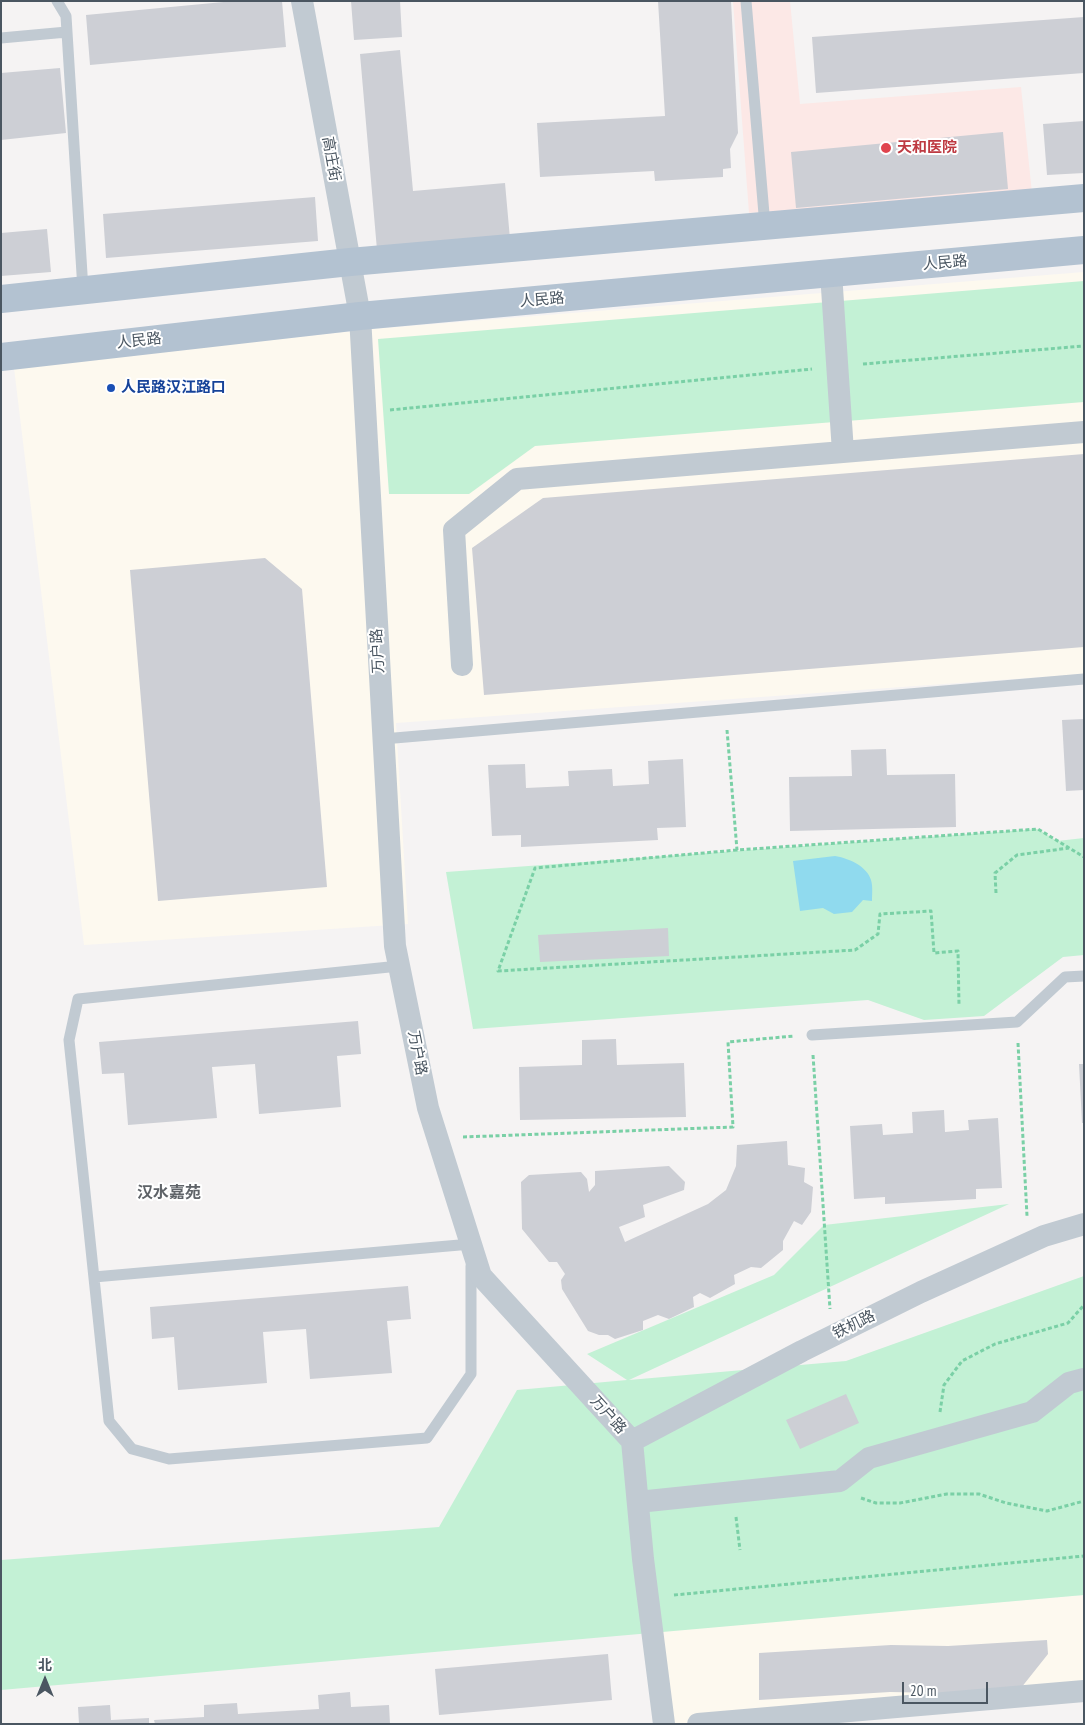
<!DOCTYPE html>
<html>
<head>
<meta charset="utf-8">
<style>
  body { margin:0 }
  #map { position:relative; width:1085px; height:1725px; overflow:hidden; background:#f5f3f3; font-family:"PT Sans Narrow","Noto Sans SC",sans-serif }
  canvas { display:block }
  .frame { position:absolute; inset:0; border:2px solid #4a5661; pointer-events:none }
  .north { position:absolute; left:20px; top:1655px; width:50px; height:50px; -webkit-text-stroke:4px #fff; paint-order:stroke; rotate:0deg; font-size:14px; font-weight:700; line-height:20px; text-align:center; color:#4a5661 }
  .north::after { content:''; display:block; margin:auto; width:18px; height:22px; background:#4a5661; clip-path:polygon(50% 0,100% 100%,50% 72%,0 100%) }
  .scale { position:absolute; left:902px; top:1682px; width:86px; height:22px; box-sizing:border-box; border:2px solid #4a5661; border-top:0; padding-left:6px; font-size:15px; line-height:18px; white-space:nowrap; color:#4a5661; -webkit-text-stroke:4px #fff; paint-order:stroke }
</style>
</head>
<body>
<div id="map">
<canvas width="1085" height="1725"></canvas>
<div class="frame"></div>
<div class="north">北</div>
<div class="scale">20 m</div>
</div>
<script>
const context = document.querySelector('canvas').getContext('2d');
context.lineJoin = 'round';
function fill(path, color) { context.fillStyle = color; context.fill(path, 'evenodd'); }
function strokePath(path, color, width, dash) { context.strokeStyle = color; context.lineWidth = width; context.lineCap = dash ? 'butt' : 'round'; context.setLineDash(dash || []); context.stroke(path); }
function write(font, color, halo, rows, align = 'center') {
  context.font = font + ' "PT Sans Narrow","Noto Sans SC",sans-serif'; context.lineWidth = 4; context.setLineDash([]); context.textBaseline = 'middle'; context.strokeStyle = halo; context.fillStyle = color; for (const [text, x, y, turn = 0] of rows) {
    context.save(); context.translate(x, y); context.rotate((+turn || 0) * Math.PI / 180); context.textAlign = isNaN(turn) ? turn : align; if (halo) context.strokeText(text, 0, 0); context.fillText(text, 0, 0); context.restore();
  }
}
fill(new Path2D(`
  M 1084,272 L 1084,674 L 396,723 L 408,924 L 84,945 L 14,368 L 372,329 Z
  M 1084,1595 L 1084,1691 L 698,1724 L 664,1724 L 653,1632 Z`), '#fdf9ef');
fill(new Path2D(`
  M 733,1 L 790,1 L 800,104 L 1021,87 L 1032,193 L 749,213 Z`), '#fce8e6');
fill(new Path2D(`
  M 1084,281 L 1084,402 L 535,446 L 469,494 L 389,494 L 378,339 Z
  M 1038,829 L 1057,841 L 1084,838 L 1084,955 L 1063,957 L 984,1016 L 924,1020 L 868,1000 L 473,1029 L 446,872 Z
  M 1009,1204 L 629,1380 L 846,1361 L 1084,1276 L 1084,1595 L 1,1690 L 1,1560 L 439,1527 L 517,1390 L 627,1380 L 587,1354 L 774,1275 L 824,1225 Z`), '#c3f1d5');
fill(new Path2D(`
  M 835,856 C 848,858 867,866 871,880 C 873,886 872,895 872,901 L 863,900 L 852,912 L 834,914 L 823,908 L 800,911 L 793,861 Z`), '#90daee');
fill(new Path2D(`
  M 234,1 L 282,1 L 286,47 L 90,65 L 86,15 Z
  M 351,1 L 400,1 L 402,37 L 354,40 Z
  M 658,1 L 731,1 L 738,133 L 730,149 L 731,168 L 723,169 L 723,177 L 655,181 L 654,171 L 540,177 L 537,123 L 665,116 Z
  M 1084,17 L 1084,73 L 816,93 L 812,37 Z
  M 400,50 L 413,191 L 505,183 L 510,239 L 377,250 L 360,54 Z
  M 60,68 L 66,133 L 1,140 L 1,73 Z
  M 1084,121 L 1084,173 L 1047,175 L 1043,124 Z
  M 1003,132 L 1008,189 L 796,208 L 791,152 Z
  M 315,197 L 318,241 L 106,258 L 103,214 Z
  M 47,229 L 51,272 L 1,276 L 1,233 Z
  M 1084,454 L 1084,647 L 484,695 L 472,548 L 543,498 Z
  M 265,558 L 302,589 L 327,887 L 158,901 L 130,570 Z
  M 1084,719 L 1084,790 L 1066,791 L 1062,720 Z
  M 886,749 L 887,775 L 955,774 L 956,827 L 790,831 L 789,777 L 852,776 L 851,750 Z
  M 683,759 L 686,827 L 657,828 L 658,840 L 521,847 L 521,835 L 492,836 L 488,765 L 525,764 L 526,788 L 569,786 L 568,771 L 612,769 L 613,786 L 649,784 L 648,761 Z
  M 668,928 L 669,956 L 540,962 L 538,935 Z
  M 358,1021 L 361,1054 L 337,1056 L 341,1107 L 259,1114 L 255,1064 L 212,1067 L 217,1118 L 128,1125 L 124,1073 L 102,1074 L 99,1042 Z
  M 616,1039 L 617,1065 L 684,1063 L 686,1117 L 520,1120 L 519,1067 L 582,1065 L 582,1040 Z
  M 1079,1064 L 1084,1064 L 1084,1123 L 1082,1123 Z
  M 944,1110 L 945,1132 L 969,1130 L 968,1120 L 998,1118 L 1002,1188 L 976,1189 L 976,1199 L 885,1204 L 885,1197 L 854,1199 L 850,1126 L 882,1124 L 883,1135 L 913,1133 L 912,1112 Z
  M 787,1141 L 788,1165 L 805,1168 L 804,1182 L 813,1187 L 811,1212 L 802,1225 L 794,1221 L 783,1241 L 783,1250 L 761,1268 L 751,1267 L 734,1275 L 735,1284 L 710,1298 L 700,1293 L 693,1297 L 694,1307 L 669,1319 L 658,1315 L 643,1321 L 643,1330 L 615,1339 L 608,1335 L 599,1335 L 588,1331 L 562,1289 L 561,1280 L 565,1274 L 557,1262 L 549,1262 L 522,1229 L 521,1182 L 529,1175 L 581,1172 L 587,1179 L 589,1192 L 595,1185 L 595,1171 L 669,1166 L 685,1182 L 684,1190 L 643,1205 L 645,1217 L 619,1227 L 625,1242 L 708,1204 L 726,1190 L 736,1166 L 737,1145 Z
  M 408,1286 L 411,1319 L 387,1321 L 392,1373 L 310,1379 L 306,1329 L 263,1332 L 267,1383 L 178,1390 L 174,1337 L 152,1339 L 150,1307 Z
  M 846,1394 L 859,1423 L 800,1449 L 786,1420 Z
  M 1047,1640 L 1048,1654 L 1021,1688 L 941,1693 L 890,1692 L 759,1700 L 759,1653 L 891,1645 L 948,1646 Z
  M 608,1654 L 612,1700 L 439,1715 L 435,1669 Z
  M 350,1692 L 351,1707 L 389,1705 L 390,1724 L 155,1724 L 154,1720 L 204,1717 L 204,1705 L 237,1703 L 238,1714 L 319,1709 L 318,1695 Z
  M 110,1705 L 111,1720 L 149,1718 L 149,1724 L 79,1724 L 78,1707 Z`), '#cdcfd5');
strokePath(new Path2D(`
  M 863,364 L 1084,346
  M 390,410 L 812,369
  M 727,730 L 737,850 L 1038,829 L 1084,857
  M 737,850 L 535,868 L 498,971 L 855,950 L 878,934 L 880,914 L 931,911 L 934,953 L 958,951 L 959,1005
  M 996,893 L 995,873 L 1017,855 L 1069,848
  M 1018,1043 L 1027,1216
  M 813,1055 L 830,1309
  M 463,1137 L 733,1127 L 728,1042 L 794,1036
  M 940,1412 L 944,1385 L 962,1361 L 995,1344 L 1068,1323 L 1084,1305
  M 861,1498 L 876,1503 L 900,1503 L 947,1494 L 979,1494 L 1006,1503 L 1047,1511 L 1084,1501
  M 736,1517 L 740,1550
  M 674,1595 L 1084,1556`), '#7ad0a6', 3, [4, 2.5]);
strokePath(new Path2D(`
  M 57,1 L 66,16 L 83,290
  M 746,1 L 765,226
  M 1,38 L 67,32
  M 383,739 L 1084,679
  M 399,966 L 78,999 L 69,1040 L 109,1421 L 132,1449 L 169,1459 L 427,1438 L 471,1374 L 471,1266
  M 812,1035 L 1017,1022 L 1065,977 L 1084,976
  M 94,1277 L 471,1244 L 471,1245`), '#c1cad2', 11);
strokePath(new Path2D(`
  M 302,1 L 360,316 L 395,946 L 428,1108 L 481,1276 L 632,1441 L 643,1559 L 664,1724
  M 831,273 L 843,452
  M 462,665 L 454,530 L 517,479 L 1084,432
  M 632,1441 L 802,1351 L 921,1292 L 1044,1236 L 1084,1224
  M 638,1502 L 840,1481 L 869,1458 L 1032,1412 L 1069,1383 L 1084,1379
  M 698,1724 L 1084,1691`), '#c1cad2', 22);
strokePath(new Path2D(`
  M 1,299 L 350,262 L 1084,198
  M 1,357 L 360,316 L 1084,250`), '#b3c2d1', 28);
for (const [x, y, r, color] of [
  [886,148,6,"#e0444e"],
  [111,388,5,"#1a4fb4"]
]) { const dot = new Path2D(); dot.arc(x, y, r, 0, 2 * Math.PI); context.fillStyle = color; context.fill(dot); strokePath(dot, '#fff', 2); }
write('bold 15px', '#be3a42', '#fff', [
  ["天和医院",897,148]
], 'left');
write('15px', '#4a5661', '#fff', [
  ["高庄街",331,159,80],
  ["人民路",945,263,-5],
  ["人民路",542,300,-5],
  ["人民路",139,341,-6],
  ["万户路",378,651,-93],
  ["万户路",417,1053,79],
  ["铁机路",854,1325,-26],
  ["万户路",608,1415,48]
]);
write('bold 15px', '#164399', '#fff', [
  ["人民路汉江路口",121,388]
], 'left');
write('bold 16px', '#5f6368', '#fff', [
  ["汉水嘉苑",169,1193]
]);
</script>
</body>
</html>
